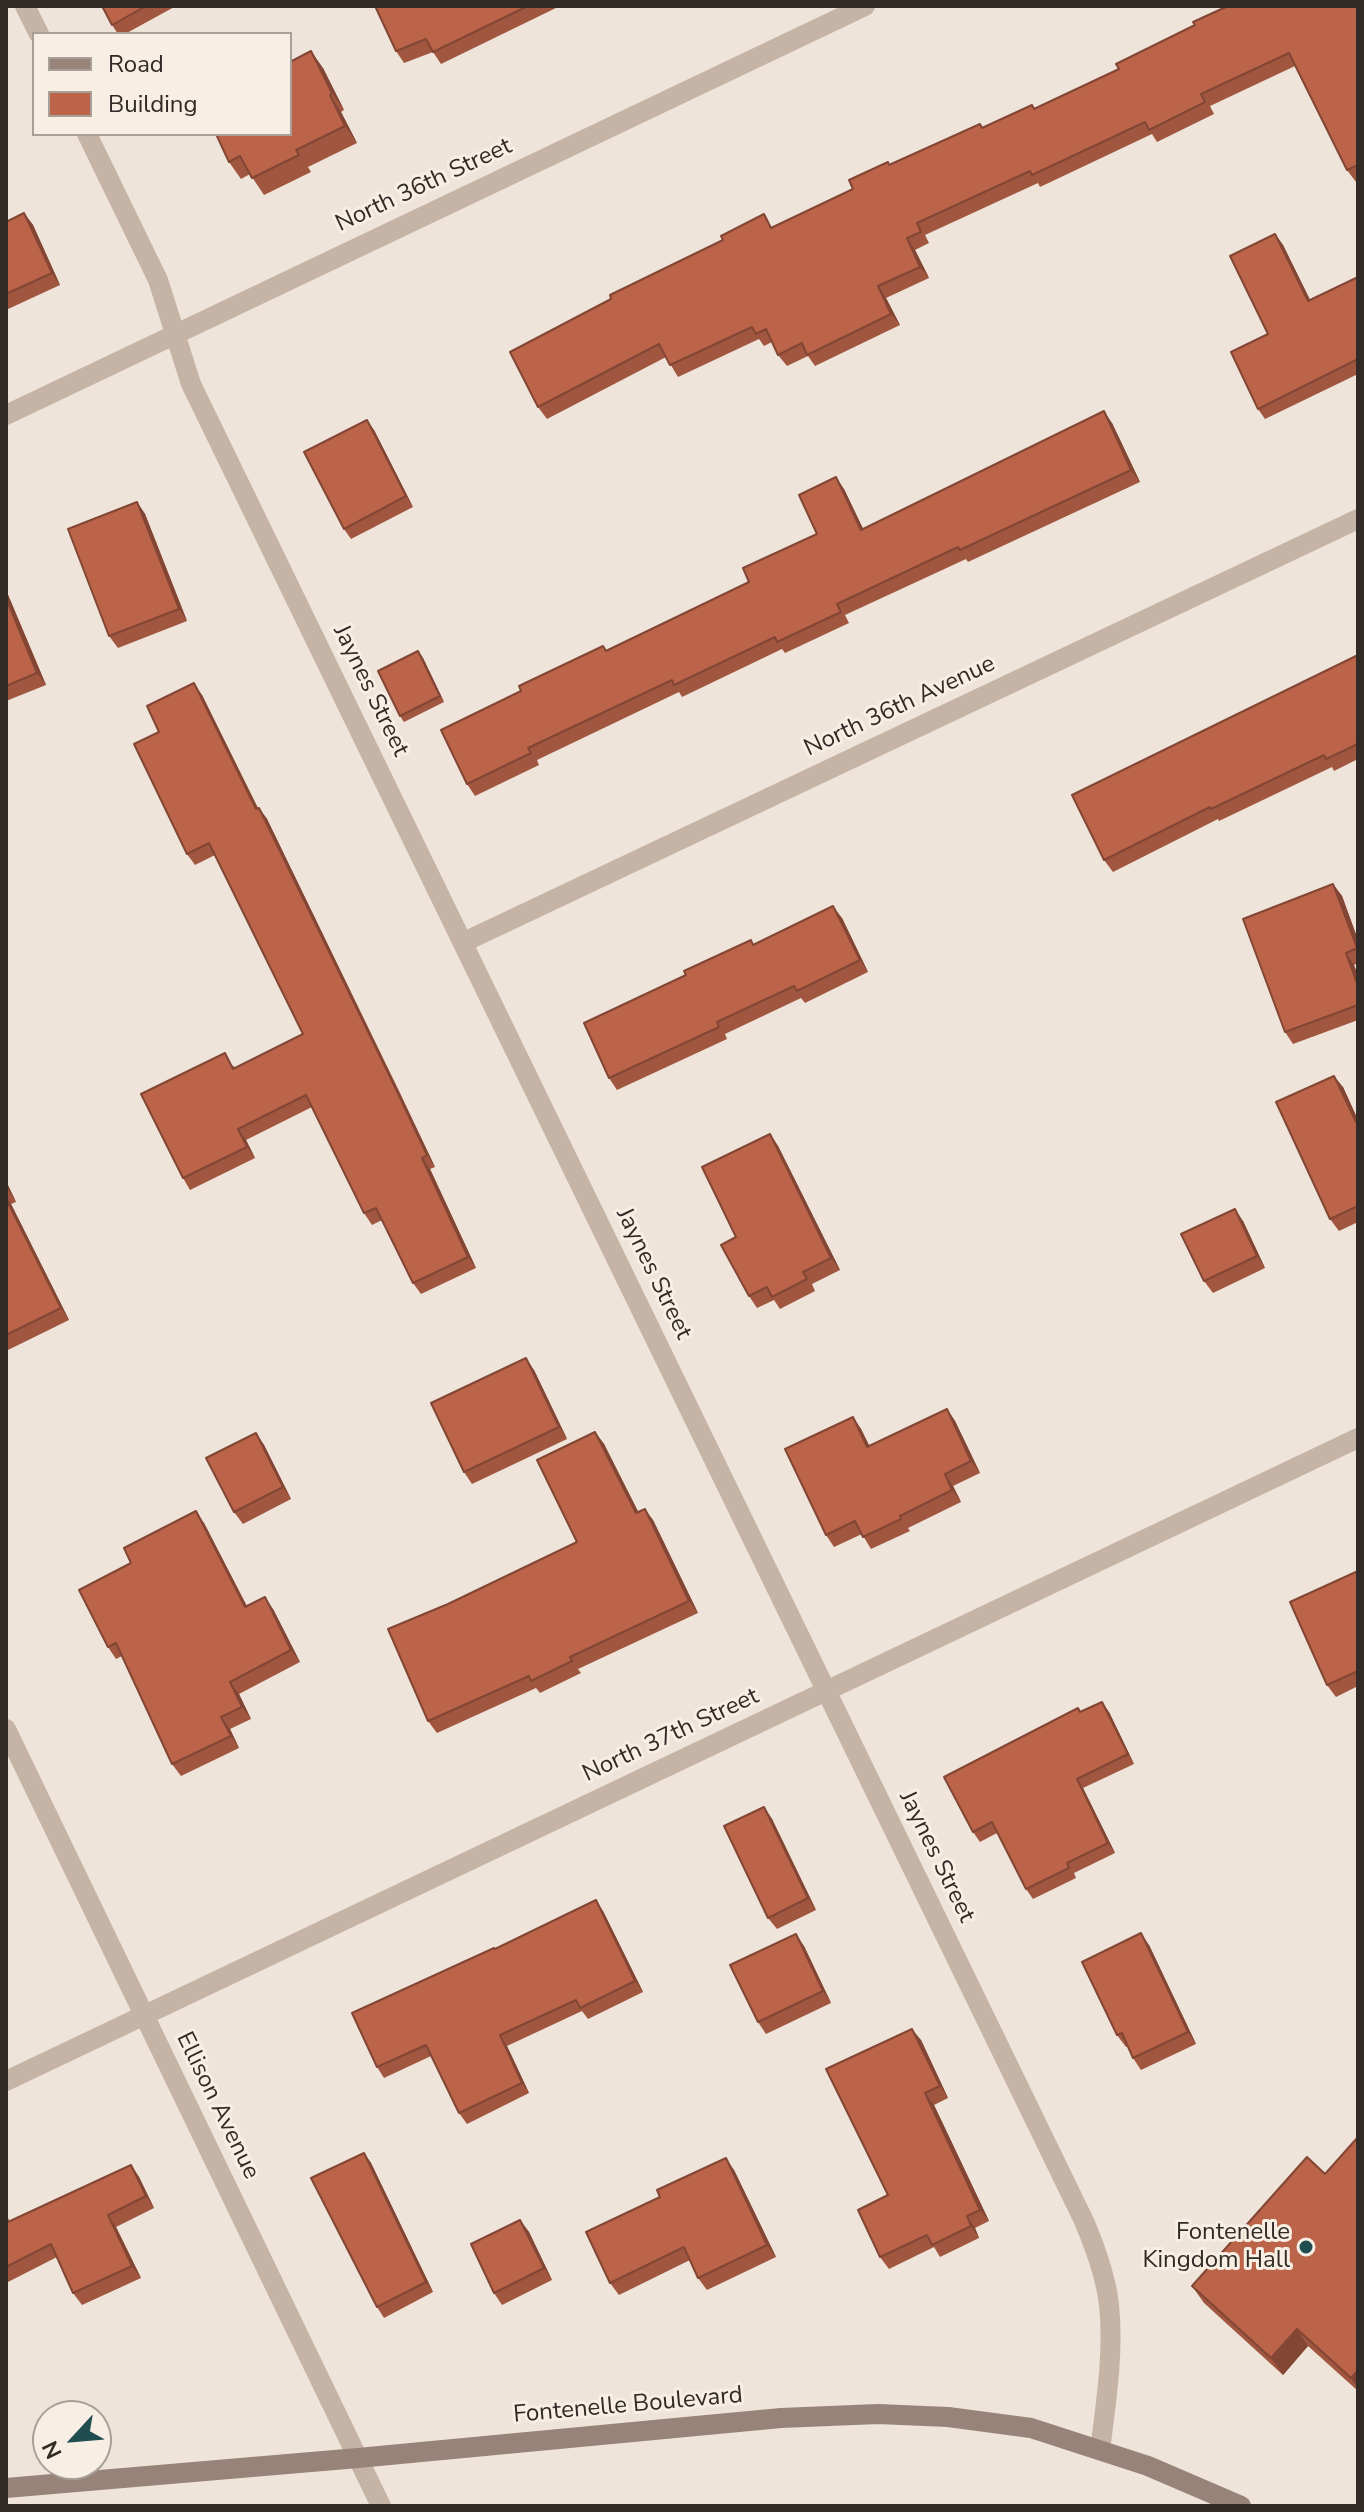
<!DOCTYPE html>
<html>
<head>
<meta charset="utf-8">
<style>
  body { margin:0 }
  #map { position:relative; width:1364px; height:2512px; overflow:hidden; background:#eee4d9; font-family:"Nunito Sans",sans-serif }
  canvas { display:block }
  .frame { position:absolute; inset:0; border:8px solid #322a26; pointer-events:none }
  .legend { position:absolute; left:32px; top:32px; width:260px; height:104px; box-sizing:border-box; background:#f7eee4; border:2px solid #a8a098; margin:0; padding:10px 14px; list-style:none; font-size:24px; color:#322a26 }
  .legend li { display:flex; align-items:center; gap:16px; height:40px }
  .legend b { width:40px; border:2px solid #a8a098 }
  .north { position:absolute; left:32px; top:2400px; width:80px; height:80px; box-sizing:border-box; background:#f7eee4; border:2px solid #a8a098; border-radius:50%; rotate:244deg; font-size:22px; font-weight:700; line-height:32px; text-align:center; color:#322a26 }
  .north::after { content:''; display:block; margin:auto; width:28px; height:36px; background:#204d4f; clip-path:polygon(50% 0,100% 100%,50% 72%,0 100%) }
</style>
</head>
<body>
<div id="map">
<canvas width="1364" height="2512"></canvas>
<div class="frame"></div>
<ul class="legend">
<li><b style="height:10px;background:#988378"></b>Road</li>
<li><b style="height:22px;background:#bb644a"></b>Building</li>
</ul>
<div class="north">N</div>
</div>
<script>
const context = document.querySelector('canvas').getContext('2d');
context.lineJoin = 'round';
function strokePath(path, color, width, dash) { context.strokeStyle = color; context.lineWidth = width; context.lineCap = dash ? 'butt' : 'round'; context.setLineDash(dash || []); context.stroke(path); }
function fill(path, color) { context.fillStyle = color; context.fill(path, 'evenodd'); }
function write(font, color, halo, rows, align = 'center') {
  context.font = font + ' "Nunito Sans",sans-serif'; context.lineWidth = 6; context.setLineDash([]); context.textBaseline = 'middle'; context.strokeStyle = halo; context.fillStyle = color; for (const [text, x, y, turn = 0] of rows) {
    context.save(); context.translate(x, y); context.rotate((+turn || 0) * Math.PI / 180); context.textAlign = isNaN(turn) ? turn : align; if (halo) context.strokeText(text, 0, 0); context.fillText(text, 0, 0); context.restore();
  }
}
strokePath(new Path2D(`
  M 25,6 L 39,34
  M 87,134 L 158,280 L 191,384 L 1084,2221 C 1095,2247 1106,2276 1109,2305 C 1114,2353 1106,2402 1100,2450
  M 6,415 L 865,6
  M 464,942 L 1358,519
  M 6,1729 L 381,2506
  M 6,2081 L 1358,1438`), '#c5b4a6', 20);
strokePath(new Path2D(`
  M 6,2488 L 358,2458 L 781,2418 L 878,2414 L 948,2417 L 1031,2428 L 1148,2466 L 1241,2506`), '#988378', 20);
fill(new Path2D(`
  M 102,6 L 176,6 L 125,34 L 118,34 L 112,25 Z
  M 375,6 L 560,6 L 441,64 L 433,52 L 404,63 L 396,51 Z
  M 1358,6 L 1358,180 L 1356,182 L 1347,170 L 1295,66 L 1210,106 L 1214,114 L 1157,142 L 1152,134 L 1040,187 L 1038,183 L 925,235 L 929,243 L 915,250 L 929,278 L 886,298 L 900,325 L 815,366 L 808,356 L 787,366 L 778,355 L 772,342 L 764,346 L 759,339 L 678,377 L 666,357 L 547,419 L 538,407 L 773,227 L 853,189 L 890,165 L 980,124 L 983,128 L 1034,108 Z
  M 323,68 L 344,110 L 341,112 L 357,143 L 308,167 L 311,172 L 264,195 L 250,174 L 241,179 L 229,162 Z
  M 24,213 L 33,225 L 60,285 L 6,310 L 6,222 Z
  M 1275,234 L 1283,245 L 1310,300 L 1358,277 L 1358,374 L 1265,419 L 1258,409 L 1268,334 Z
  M 1112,423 L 1140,482 L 968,562 L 966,559 L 845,615 L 849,623 L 785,653 L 782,649 L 682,697 L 679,692 L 537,760 L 539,765 L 475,796 L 467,784 L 521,691 L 603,646 L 606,650 L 749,582 L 817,534 L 844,489 L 863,529 Z
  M 374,430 L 413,507 L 351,539 L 344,529 Z
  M 137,502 L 145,514 L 187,621 L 118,648 L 109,636 Z
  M 6,590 L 46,685 L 6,701 Z
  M 418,651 L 423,658 L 444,702 L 404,722 L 400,716 Z
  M 1358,655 L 1358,759 L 1334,771 L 1332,767 L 1219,821 L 1218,819 L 1113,872 L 1104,860 Z
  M 202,695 L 258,808 L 259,808 L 267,819 L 401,1095 L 435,1167 L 430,1169 L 476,1268 L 421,1294 L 413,1283 L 382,1220 L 372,1225 L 364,1213 L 312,1107 L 246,1140 L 255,1158 L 190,1190 L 183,1178 L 233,1065 L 235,1068 L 303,1034 L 215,855 L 195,865 L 187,854 L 159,732 Z
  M 1333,884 L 1342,896 L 1358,940 L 1358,963 L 1354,965 L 1358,976 L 1358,1020 L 1293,1044 L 1285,1032 Z
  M 842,918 L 868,972 L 805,1003 L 801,998 L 725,1034 L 727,1039 L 617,1090 L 609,1078 L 686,975 L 751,940 L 753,945 Z
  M 1343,1087 L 1358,1120 L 1358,1222 L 1339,1231 L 1330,1219 Z
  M 770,1134 L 778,1146 L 840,1270 L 812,1284 L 815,1291 L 780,1309 L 774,1300 L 757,1308 L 749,1296 L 736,1237 Z
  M 6,1181 L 16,1202 L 11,1204 L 69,1320 L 6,1351 Z
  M 1243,1221 L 1265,1268 L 1213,1293 L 1204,1281 Z
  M 534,1370 L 567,1439 L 472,1484 L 464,1472 Z
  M 947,1409 L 955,1421 L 980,1473 L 953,1486 L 961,1502 L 908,1528 L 910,1531 L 871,1549 L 862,1534 L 834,1547 L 826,1535 L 853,1417 L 861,1429 L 869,1446 Z
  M 595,1432 L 604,1444 L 638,1512 L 653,1520 L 698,1613 L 578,1669 L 581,1673 L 540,1693 L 536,1688 L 437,1733 L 428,1721 L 448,1604 L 577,1542 Z
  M 256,1433 L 264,1445 L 291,1499 L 243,1524 L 234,1512 Z
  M 204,1523 L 247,1606 L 273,1609 L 300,1662 L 239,1694 L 251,1719 L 230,1729 L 239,1748 L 181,1776 L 172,1764 L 122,1656 L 116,1659 L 108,1647 L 131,1563 Z
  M 1358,1571 L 1358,1686 L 1336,1697 L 1327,1685 Z
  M 1078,1708 L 1081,1712 L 1109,1712 L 1134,1764 L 1083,1788 L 1115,1853 L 1074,1873 L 1076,1878 L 1033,1899 L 1026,1889 L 997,1833 L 980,1842 L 973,1832 Z
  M 764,1807 L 772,1819 L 816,1910 L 777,1929 L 768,1918 Z
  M 603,1911 L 643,1992 L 588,2019 L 582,2011 L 507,2046 L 529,2093 L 467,2124 L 459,2113 L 431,2056 L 384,2078 L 377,2067 L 495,1949 Z
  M 1149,1945 L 1196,2044 L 1141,2070 L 1133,2058 L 1128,2046 L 1126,2047 L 1117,2035 Z
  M 804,1946 L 831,2003 L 766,2034 L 758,2022 Z
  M 921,2040 L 948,2098 L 934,2105 L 989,2221 L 975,2228 L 979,2238 L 940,2257 L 934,2247 L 889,2269 L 880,2257 L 888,2195 Z
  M 1358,2137 L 1358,2391 L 1308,2346 L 1283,2375 L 1204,2303 L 1192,2286 L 1325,2174 Z
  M 364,2153 L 371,2163 L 433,2292 L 384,2318 L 377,2307 Z
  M 131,2165 L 139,2177 L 154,2208 L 116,2227 L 141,2278 L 82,2305 L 73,2293 L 57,2257 L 6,2283 L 6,2214 L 10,2222 Z
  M 734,2170 L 776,2257 L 707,2290 L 698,2278 L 690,2260 L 619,2295 L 610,2283 L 660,2197 Z
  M 520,2220 L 529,2232 L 552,2280 L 502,2305 L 494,2293 Z`), '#a15640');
fill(new Path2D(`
  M 311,51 L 323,68 L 344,110 L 332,93 Z
  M 330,95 L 341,112 L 357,143 L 345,126 Z
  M 24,213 L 33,225 L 60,285 L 52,273 Z
  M 1275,234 L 1283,245 L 1316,312 L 1308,301 Z
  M 907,238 L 915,250 L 929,278 L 920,267 Z
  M 878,286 L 886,298 L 900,325 L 891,314 Z
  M 1104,411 L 1112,423 L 1140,482 L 1131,470 Z
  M 367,420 L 374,430 L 413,507 L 406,496 Z
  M 836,477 L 844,489 L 869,541 L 861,530 Z
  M 137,502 L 145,514 L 187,621 L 179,609 Z
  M 6,590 L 46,685 L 37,673 L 6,598 Z
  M 418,651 L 423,658 L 444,702 L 440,696 Z
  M 194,683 L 202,695 L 264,821 L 256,809 Z
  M 259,808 L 267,819 L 435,1167 L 427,1155 Z
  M 1333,884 L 1342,896 L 1358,940 L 1358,949 Z
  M 833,906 L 842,918 L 868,972 L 860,960 Z
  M 1346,953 L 1354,965 L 1358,976 L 1358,986 Z
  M 1334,1076 L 1343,1087 L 1358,1120 L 1358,1126 Z
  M 238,1129 L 246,1140 L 255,1158 L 247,1147 Z
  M 770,1134 L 778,1146 L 840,1270 L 831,1258 Z
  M 422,1158 L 430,1169 L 476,1268 L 468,1257 Z
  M 6,1181 L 16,1202 L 6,1186 Z
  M 6,1197 L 11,1204 L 69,1320 L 61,1308 Z
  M 1235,1209 L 1243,1221 L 1265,1268 L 1257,1256 Z
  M 526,1358 L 534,1370 L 567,1439 L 559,1427 Z
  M 947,1409 L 955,1421 L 980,1473 L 971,1461 Z
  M 853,1417 L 861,1429 L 876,1459 L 867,1447 Z
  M 595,1432 L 604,1444 L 645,1525 L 636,1513 Z
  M 256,1433 L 264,1445 L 291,1499 L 283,1487 Z
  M 945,1474 L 953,1486 L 961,1502 L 952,1490 Z
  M 645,1509 L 653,1520 L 698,1613 L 689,1601 Z
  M 196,1511 L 204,1523 L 253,1619 L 245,1607 Z
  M 265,1597 L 273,1609 L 300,1662 L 291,1650 Z
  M 230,1682 L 239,1694 L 251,1719 L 242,1707 Z
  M 1102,1702 L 1109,1712 L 1134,1764 L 1128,1754 Z
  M 221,1717 L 230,1729 L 239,1748 L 231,1736 Z
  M 1077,1779 L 1083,1788 L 1115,1853 L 1108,1843 Z
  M 764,1807 L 772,1819 L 816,1910 L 808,1898 Z
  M 596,1900 L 603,1911 L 643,1992 L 635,1981 Z
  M 1141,1933 L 1149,1945 L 1196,2044 L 1188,2032 Z
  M 796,1934 L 804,1946 L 831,2003 L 823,1991 Z
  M 912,2029 L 921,2040 L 948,2098 L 940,2086 Z
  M 500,2035 L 507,2046 L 529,2093 L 522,2083 Z
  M 925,2093 L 934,2105 L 989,2221 L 980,2210 Z
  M 364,2153 L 371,2163 L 433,2292 L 426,2282 Z
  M 726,2158 L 734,2170 L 776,2257 L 767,2245 Z
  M 131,2165 L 139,2177 L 154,2208 L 146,2196 Z
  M 108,2215 L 116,2227 L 141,2278 L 132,2266 Z
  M 967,2216 L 975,2228 L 979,2238 L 971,2226 Z
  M 520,2220 L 529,2232 L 552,2280 L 544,2268 Z
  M 1297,2329 L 1308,2346 L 1283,2375 L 1271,2358 Z
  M 1358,2370 L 1358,2388 L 1351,2378 Z`), '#834634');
const building = new Path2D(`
  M 102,6 L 146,6 L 112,25 Z
  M 375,6 L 528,6 L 433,52 L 426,39 L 396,51 Z
  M 1228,6 L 1358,6 L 1358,165 L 1347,170 L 1289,53 L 1201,94 L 1205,102 L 1149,130 L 1145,122 L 1032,175 L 1030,171 L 917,223 L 921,232 L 907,238 L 920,267 L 878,286 L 891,314 L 807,355 L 802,343 L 778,355 L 766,329 L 756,334 L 752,327 L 670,365 L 659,344 L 538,407 L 510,352 L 611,299 L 610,295 L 723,240 L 721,236 L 764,214 L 771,228 L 853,189 L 849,180 L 888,162 L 889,165 L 980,124 L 982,128 L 1032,105 L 1034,109 L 1119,69 L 1116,64 L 1195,25 L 1193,22 Z
  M 311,51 L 332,93 L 330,95 L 345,126 L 296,150 L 299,155 L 252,178 L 240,156 L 229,162 L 216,134 L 290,134 L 290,62 Z
  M 24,213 L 52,273 L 6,294 L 6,222 Z
  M 1275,234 L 1308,301 L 1358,277 L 1358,359 L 1258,409 L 1231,352 L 1268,334 L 1230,256 Z
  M 1104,411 L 1131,470 L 960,550 L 958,547 L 837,604 L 841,612 L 777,642 L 775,637 L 674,685 L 672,680 L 528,748 L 531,753 L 467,784 L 441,730 L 521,691 L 519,686 L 603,646 L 606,651 L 749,582 L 743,568 L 817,534 L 799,495 L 836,477 L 861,530 Z
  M 367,420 L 406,496 L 344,529 L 304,452 Z
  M 137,502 L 179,609 L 109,636 L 68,529 Z
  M 6,598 L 37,673 L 6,686 Z
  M 418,651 L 440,696 L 400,716 L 378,671 Z
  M 1358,655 L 1358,744 L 1326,759 L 1324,755 L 1211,809 L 1210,807 L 1104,860 L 1072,795 Z
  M 194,683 L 256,809 L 259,808 L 393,1083 L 427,1155 L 422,1158 L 468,1257 L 413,1283 L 376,1208 L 364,1213 L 306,1095 L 238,1129 L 247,1147 L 183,1178 L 141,1094 L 225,1053 L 233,1069 L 303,1034 L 209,843 L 187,854 L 134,744 L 159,732 L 147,706 Z
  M 1333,884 L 1357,948 L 1346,953 L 1358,986 L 1358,1005 L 1285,1032 L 1243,919 Z
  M 833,906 L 860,960 L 797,991 L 794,986 L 717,1022 L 719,1027 L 609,1078 L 584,1023 L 686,975 L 684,971 L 751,940 L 753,945 Z
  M 1334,1076 L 1358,1126 L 1358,1206 L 1330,1219 L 1276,1102 Z
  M 770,1134 L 831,1258 L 803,1272 L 807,1279 L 772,1297 L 767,1287 L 749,1296 L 721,1245 L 736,1237 L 702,1167 Z
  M 6,1199 L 61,1308 L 6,1335 Z
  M 1235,1209 L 1257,1256 L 1204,1281 L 1181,1234 Z
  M 526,1358 L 559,1427 L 464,1472 L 431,1403 Z
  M 947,1409 L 971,1461 L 945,1474 L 952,1490 L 900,1516 L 901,1519 L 863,1537 L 855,1521 L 826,1535 L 785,1449 L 853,1417 L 867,1447 Z
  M 595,1432 L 636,1513 L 645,1509 L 689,1601 L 570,1657 L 572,1661 L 531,1681 L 529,1676 L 428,1721 L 388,1629 L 448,1604 L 577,1542 L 537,1460 Z
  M 256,1433 L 283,1487 L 234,1512 L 206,1458 Z
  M 196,1511 L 245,1607 L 265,1597 L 291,1650 L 230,1682 L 242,1707 L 221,1717 L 231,1736 L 172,1764 L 116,1643 L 108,1647 L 79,1590 L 131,1563 L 124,1548 Z
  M 1358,1571 L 1358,1671 L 1327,1685 L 1290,1602 Z
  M 1102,1702 L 1128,1754 L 1077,1779 L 1108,1843 L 1067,1863 L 1069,1868 L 1026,1889 L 992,1822 L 973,1832 L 944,1777 L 1078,1708 L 1080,1712 Z
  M 764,1807 L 808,1898 L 768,1918 L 724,1826 Z
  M 596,1900 L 635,1981 L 580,2008 L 576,2000 L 500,2035 L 522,2083 L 459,2113 L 426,2045 L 377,2067 L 352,2013 L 494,1948 L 495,1949 Z
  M 1141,1933 L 1188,2032 L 1133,2058 L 1122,2033 L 1117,2035 L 1082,1962 Z
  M 796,1934 L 823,1991 L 758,2022 L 730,1965 Z
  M 912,2029 L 940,2086 L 925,2093 L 980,2210 L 967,2216 L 971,2226 L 932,2245 L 927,2235 L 880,2257 L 858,2210 L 888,2195 L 826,2069 Z
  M 1358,2137 L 1358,2370 L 1351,2378 L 1297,2329 L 1271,2358 L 1192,2286 L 1307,2157 L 1325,2174 Z
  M 364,2153 L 426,2282 L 377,2307 L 311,2178 Z
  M 726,2158 L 767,2245 L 698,2278 L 684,2247 L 610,2283 L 586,2232 L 660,2197 L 657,2190 Z
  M 131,2165 L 146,2196 L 108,2215 L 132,2266 L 73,2293 L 51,2244 L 6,2267 L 6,2219 L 8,2222 Z
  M 520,2220 L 544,2268 L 494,2293 L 471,2244 Z`);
fill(building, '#bb644a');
strokePath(building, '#834634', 2);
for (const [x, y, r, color] of [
  [1306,2247,8,"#204d4f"]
]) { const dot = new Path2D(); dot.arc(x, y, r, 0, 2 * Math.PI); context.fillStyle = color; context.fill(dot); strokePath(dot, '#f7eee4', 3); }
write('24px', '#322a26', '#f7eee4', [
  ["North 36th Street",424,186,-25],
  ["Jaynes Street",370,691,64],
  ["North 36th Avenue",900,707,-25],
  ["Jaynes Street",653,1274,64],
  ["North 37th Street",671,1736,-25],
  ["Jaynes Street",936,1857,64],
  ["Ellison Avenue",217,2106,64],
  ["Fontenelle Boulevard",628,2406,-5]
]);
write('24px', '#322a26', '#f7eee4', [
  ["Fontenelle",1290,2233],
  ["Kingdom Hall",1290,2261]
], 'right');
</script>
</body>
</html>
